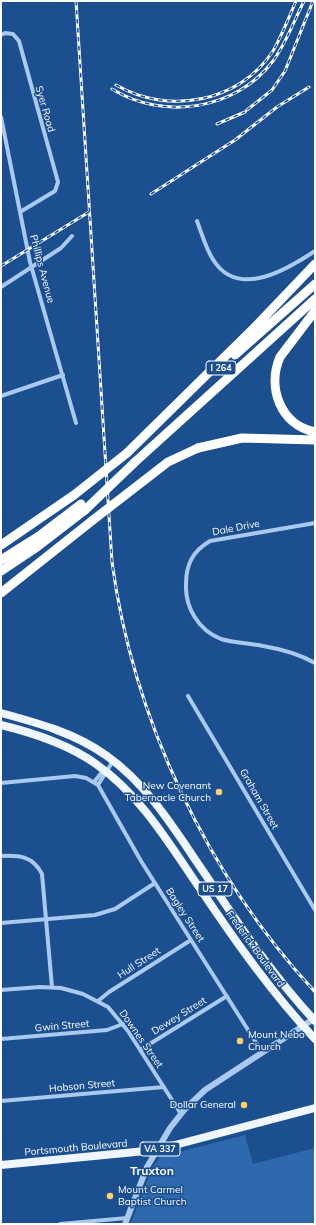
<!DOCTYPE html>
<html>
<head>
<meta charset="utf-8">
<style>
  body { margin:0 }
  #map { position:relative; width:316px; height:1225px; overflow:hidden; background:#1b4f8f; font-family:Mulish,sans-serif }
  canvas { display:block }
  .frame { position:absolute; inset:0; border:2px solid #fff; pointer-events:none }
</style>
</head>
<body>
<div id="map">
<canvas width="316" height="1225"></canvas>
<div class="frame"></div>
</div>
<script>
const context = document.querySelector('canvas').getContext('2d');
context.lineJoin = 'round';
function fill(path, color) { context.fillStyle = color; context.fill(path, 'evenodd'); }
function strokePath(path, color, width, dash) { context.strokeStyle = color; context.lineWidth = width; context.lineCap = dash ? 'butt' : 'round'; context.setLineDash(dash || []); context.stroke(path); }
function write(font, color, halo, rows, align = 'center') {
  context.font = font + ' Mulish,sans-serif'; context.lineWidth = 3; context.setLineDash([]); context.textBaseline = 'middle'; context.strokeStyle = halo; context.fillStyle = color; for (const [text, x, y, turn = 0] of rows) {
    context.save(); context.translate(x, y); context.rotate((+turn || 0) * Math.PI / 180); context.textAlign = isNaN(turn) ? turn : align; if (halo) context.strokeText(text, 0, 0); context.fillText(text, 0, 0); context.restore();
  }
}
fill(new Path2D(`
  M 245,1135 L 253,1164 L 315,1148 L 315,1224 L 138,1224 L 131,1223 L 152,1168 L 160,1157 Z`), '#2e69ad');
strokePath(new Path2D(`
  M 1,35 L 5,33 L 13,34 L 19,41 L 58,182 L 55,191 L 20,212
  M 1,117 L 30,262 L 76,423
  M 197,221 C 202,234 206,250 214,261 C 239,299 288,269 315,251
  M 1,287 L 61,248 L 72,236
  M 1,396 L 63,375
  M 315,523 L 210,541 C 193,551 186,564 186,584 C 185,607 198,630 221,639 C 234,643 249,643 263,646 C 281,649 299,654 315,663
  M 188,696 L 315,910
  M 94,782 L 102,772 L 105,771
  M 1,783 L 75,776 L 86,778 L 98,785 L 141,861 L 262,1052
  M 98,785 L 113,761
  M 1,856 C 19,855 33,856 42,874 L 52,987
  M 1,923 L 95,915 L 115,909 L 155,883
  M 1,990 L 40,987 L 61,988 L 83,994 L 108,1007 L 128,1031 L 181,1114
  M 98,1001 L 109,992 L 191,940
  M 1,1039 L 107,1030 L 123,1024
  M 140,1050 L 227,996
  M 1,1101 L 164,1087
  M 60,1224 L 127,1218`), '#a9c9ee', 4);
strokePath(new Path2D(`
  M 125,1224 L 147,1167 L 170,1128 L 185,1109 L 205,1090 L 315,1018`), '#a9c9ee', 6);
strokePath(new Path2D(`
  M 1,713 C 38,723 75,733 107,756 C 148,785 175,830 203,871 C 238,923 272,975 315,1021
  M 1,725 C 34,733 68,744 96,764 C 143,797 171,847 203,893 C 238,945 273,994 315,1039
  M 1,1165 L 156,1150 L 315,1108`), '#f0f6ff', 8);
strokePath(new Path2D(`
  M 315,311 L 280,357 C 267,387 280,425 315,432
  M 235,355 L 315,284
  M 198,448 L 242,438 L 315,440
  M 127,453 L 252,330 L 315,264
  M 135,462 L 315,299
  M 1,545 L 74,495
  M 1,560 L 39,536 L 81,504
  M 1,571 L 37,547 L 85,510
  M 1,593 L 93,520`), '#fff', 9);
const rail = new Path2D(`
  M 76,1 L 112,562 C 133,719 208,876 315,992
  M 116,85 C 168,115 239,103 273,51 C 282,35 289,17 296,1
  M 112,89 C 164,121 236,110 273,61 C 286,43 294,21 304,1
  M 247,110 L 272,90 L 285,71 L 313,1
  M 217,124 L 245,112
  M 151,194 L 235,140 L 277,107 L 309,87
  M 1,266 L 89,212`);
strokePath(rail, '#fff', 3);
strokePath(rail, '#1b4f8f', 1.5, [4.5]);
strokePath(new Path2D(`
  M 74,495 L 127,453
  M 85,510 L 135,462
  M 93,520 L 168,462 L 198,448`), '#fff', 9);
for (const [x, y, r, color] of [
  [219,792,4,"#ffd166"],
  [240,1041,4,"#ffd166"],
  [244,1105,4,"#ffd166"],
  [110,1196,4,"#ffd166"]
]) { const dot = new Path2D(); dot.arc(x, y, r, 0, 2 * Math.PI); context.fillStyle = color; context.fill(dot); strokePath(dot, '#1b4f8f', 1.5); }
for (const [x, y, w] of [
  [221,368,30],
  [215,889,34],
  [160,1149,40]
]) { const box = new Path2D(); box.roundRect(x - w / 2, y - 7, w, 14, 3); context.fillStyle = '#1b4f8f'; context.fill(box); strokePath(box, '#fff', 1); }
write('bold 9px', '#fff', null, [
  ["I 264",221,368],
  ["US 17",215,889],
  ["VA 337",160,1149]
]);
write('10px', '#fff', '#1b4f8f', [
  ["Syer Road",45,109,74],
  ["Phillips Avenue",42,269,75],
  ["Dale Drive",236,528,-11],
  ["Graham Street",259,799,60],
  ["Bagley Street",185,915,57],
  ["Frederick Boulevard",255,949,54],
  ["Hull Street",139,963,-33],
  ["Dewey Street",179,1016,-32],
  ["Gwin Street",62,1026,-5],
  ["Downes Street",141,1039,55],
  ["Hobson Street",82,1086,-5],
  ["Portsmouth Boulevard",76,1148,-5]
]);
write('10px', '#fff', '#1b4f8f', [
  ["New Covenant",211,786],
  ["Tabernacle Church",211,798],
  ["Mount Nebo",248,1035,"left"],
  ["Church",248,1047,"left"],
  ["Dollar General",236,1105],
  ["Mount Carmel",118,1190,"left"],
  ["Baptist Church",118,1202,"left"]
], 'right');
write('bold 12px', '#fff', '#1b4f8f', [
  ["Truxton",152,1171]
]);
</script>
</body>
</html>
